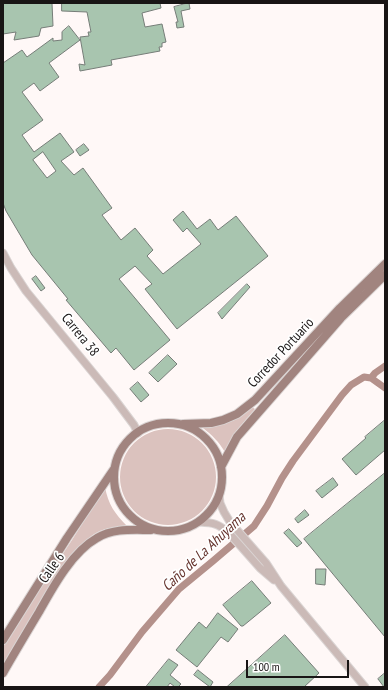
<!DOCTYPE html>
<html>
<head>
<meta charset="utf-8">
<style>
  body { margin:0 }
  #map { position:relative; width:388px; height:690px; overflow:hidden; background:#fff8f7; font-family:"PT Sans Narrow",sans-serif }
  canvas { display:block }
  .frame { position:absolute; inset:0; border:4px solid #191515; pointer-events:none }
  .scale { position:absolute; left:246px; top:660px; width:103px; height:18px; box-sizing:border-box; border:2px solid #191515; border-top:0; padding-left:5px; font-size:12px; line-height:14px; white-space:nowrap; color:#191515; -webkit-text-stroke:3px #fff; paint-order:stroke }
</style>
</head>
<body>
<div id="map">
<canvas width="388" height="690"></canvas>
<div class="frame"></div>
<div class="scale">100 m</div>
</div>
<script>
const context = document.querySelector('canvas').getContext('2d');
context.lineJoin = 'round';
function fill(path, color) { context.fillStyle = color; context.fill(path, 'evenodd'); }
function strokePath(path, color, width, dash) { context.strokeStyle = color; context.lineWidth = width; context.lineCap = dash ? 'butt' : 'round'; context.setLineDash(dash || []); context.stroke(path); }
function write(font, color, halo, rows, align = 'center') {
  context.font = font + ' "PT Sans Narrow",sans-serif'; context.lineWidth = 3.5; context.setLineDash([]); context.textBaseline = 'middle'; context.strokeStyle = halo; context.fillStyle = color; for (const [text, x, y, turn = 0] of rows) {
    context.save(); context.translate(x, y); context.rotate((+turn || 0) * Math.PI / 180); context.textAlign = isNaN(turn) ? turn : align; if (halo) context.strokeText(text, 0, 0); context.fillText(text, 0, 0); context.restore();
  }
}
fill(new Path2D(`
  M 252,407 L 255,409 L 237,430 L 225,452 C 219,442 212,435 203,428 C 223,425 237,420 252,407 Z
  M120 477a48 48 0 1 1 96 0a48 48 0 1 1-96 0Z
  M 105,487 C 108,504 115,514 127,526 C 118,527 109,527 100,531 C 81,540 68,560 56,577 C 37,606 20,636 3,667 L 3,647 L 20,618 L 72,540 Z`), '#dbc2be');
strokePath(new Path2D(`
  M 371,378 L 385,388
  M 99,687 L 110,675 L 142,632 L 179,589 L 213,561 L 254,526 L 267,506 L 282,478 L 293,461 L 342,395 L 351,385 L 364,377 L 371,378 L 375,373 L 385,366`), '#b4918b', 7);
const building = new Path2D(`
  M 3,3 L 52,3 L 53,26 L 41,28 L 39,36 L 14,40 L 16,32 L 3,34 Z
  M 62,3 L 160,3 L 161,8 L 142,13 L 145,27 L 162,24 L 166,42 L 162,43 L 162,47 L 159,47 L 160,51 L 111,60 L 112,65 L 80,71 L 79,64 L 85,65 L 80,37 L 89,36 L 88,32 L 91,32 L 87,12 L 62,11 Z
  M 189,3 L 190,9 L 181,11 L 184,27 L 177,28 L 176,22 L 178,22 L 174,7 Z
  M 69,26 L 80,40 L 49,63 L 59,77 L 40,91 L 34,83 L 22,92 L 43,120 L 22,135 L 34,152 L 60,133 L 74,152 L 61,161 L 74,175 L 83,168 L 112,208 L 102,215 L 121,240 L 135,228 L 153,250 L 147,256 L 163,274 L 201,244 L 187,228 L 183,232 L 173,220 L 183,211 L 197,229 L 210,219 L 218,230 L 236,216 L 268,256 L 177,329 L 145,289 L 152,284 L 135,266 L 119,279 L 170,340 L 134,370 L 116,348 L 111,353 L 66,300 L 68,299 L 32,255 L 6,211 L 3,203 L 3,63 L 22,50 L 27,57 L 53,38 L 53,41 L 62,40 L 62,32 ZM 43,152 L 56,171 L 47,178 L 33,160 Z
  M 84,144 L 89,150 L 80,156 L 76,150 Z
  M 36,276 L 45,288 L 41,291 L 32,279 Z
  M 247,284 L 250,287 L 222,319 L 218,313 Z
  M 168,355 L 177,364 L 158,382 L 149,373 Z
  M 138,382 L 149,395 L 141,402 L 130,389 Z
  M 385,420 L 385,450 L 356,475 L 342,459 L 366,438 L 365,437 Z
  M 385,473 L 385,637 L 304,539 Z
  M 333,478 L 338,485 L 322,498 L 316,491 Z
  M 305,510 L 309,515 L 298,523 L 295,519 Z
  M 289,529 L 302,543 L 297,547 L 284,533 Z
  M 316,569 L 326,569 L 325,585 L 316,584 Z
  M 252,581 L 271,603 L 243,626 L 241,626 L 223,605 Z
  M 218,613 L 238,629 L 228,642 L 221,637 L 197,667 L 176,650 L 199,622 L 206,628 Z
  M 285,635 L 319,673 L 304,687 L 227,687 Z
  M 169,659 L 178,665 L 170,675 L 181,684 L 178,687 L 175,687 L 170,683 L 167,687 L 146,687 Z
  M 198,670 L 213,682 L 210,687 L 194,675 Z
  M 385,673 L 385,687 L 384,687 L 378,679 Z`);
fill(building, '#a8c5af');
strokePath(building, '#767d78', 1);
const minor = new Path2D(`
  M 3,253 L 11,268 L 26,291 L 113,397 L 134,425 L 138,433
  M 219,495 L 220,503 L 224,512 L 230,522 L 266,563 L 281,586 L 365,687
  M 199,522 C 214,523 217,523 229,533 L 260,568 L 274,580`);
const major = new Path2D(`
  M114 477a54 54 0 1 1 108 0a54 54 0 1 1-108 0Z
  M 183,424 L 211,423 L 223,420 L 237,414 L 255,400 L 340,308 L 385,264
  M 221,467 L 237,437 L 341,318 L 385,275
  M 3,640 L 67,538 L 114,469
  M 3,673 C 15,652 27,632 39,612 C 53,587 72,552 97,538 C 113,528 133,530 151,530`);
strokePath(minor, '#dad4d3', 9);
strokePath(major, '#dad4d3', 10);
strokePath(minor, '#cbbab7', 7);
strokePath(major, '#a1847f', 8);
write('14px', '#191515', '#fff', [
  ["Carrera 38",80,335,51],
  ["Corredor Portuario",281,353,-47],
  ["Calle 6",52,568,-55]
]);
write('italic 15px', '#65332d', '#fff', [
  ["Caño de La Ahuyama",204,552,-43]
]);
</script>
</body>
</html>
